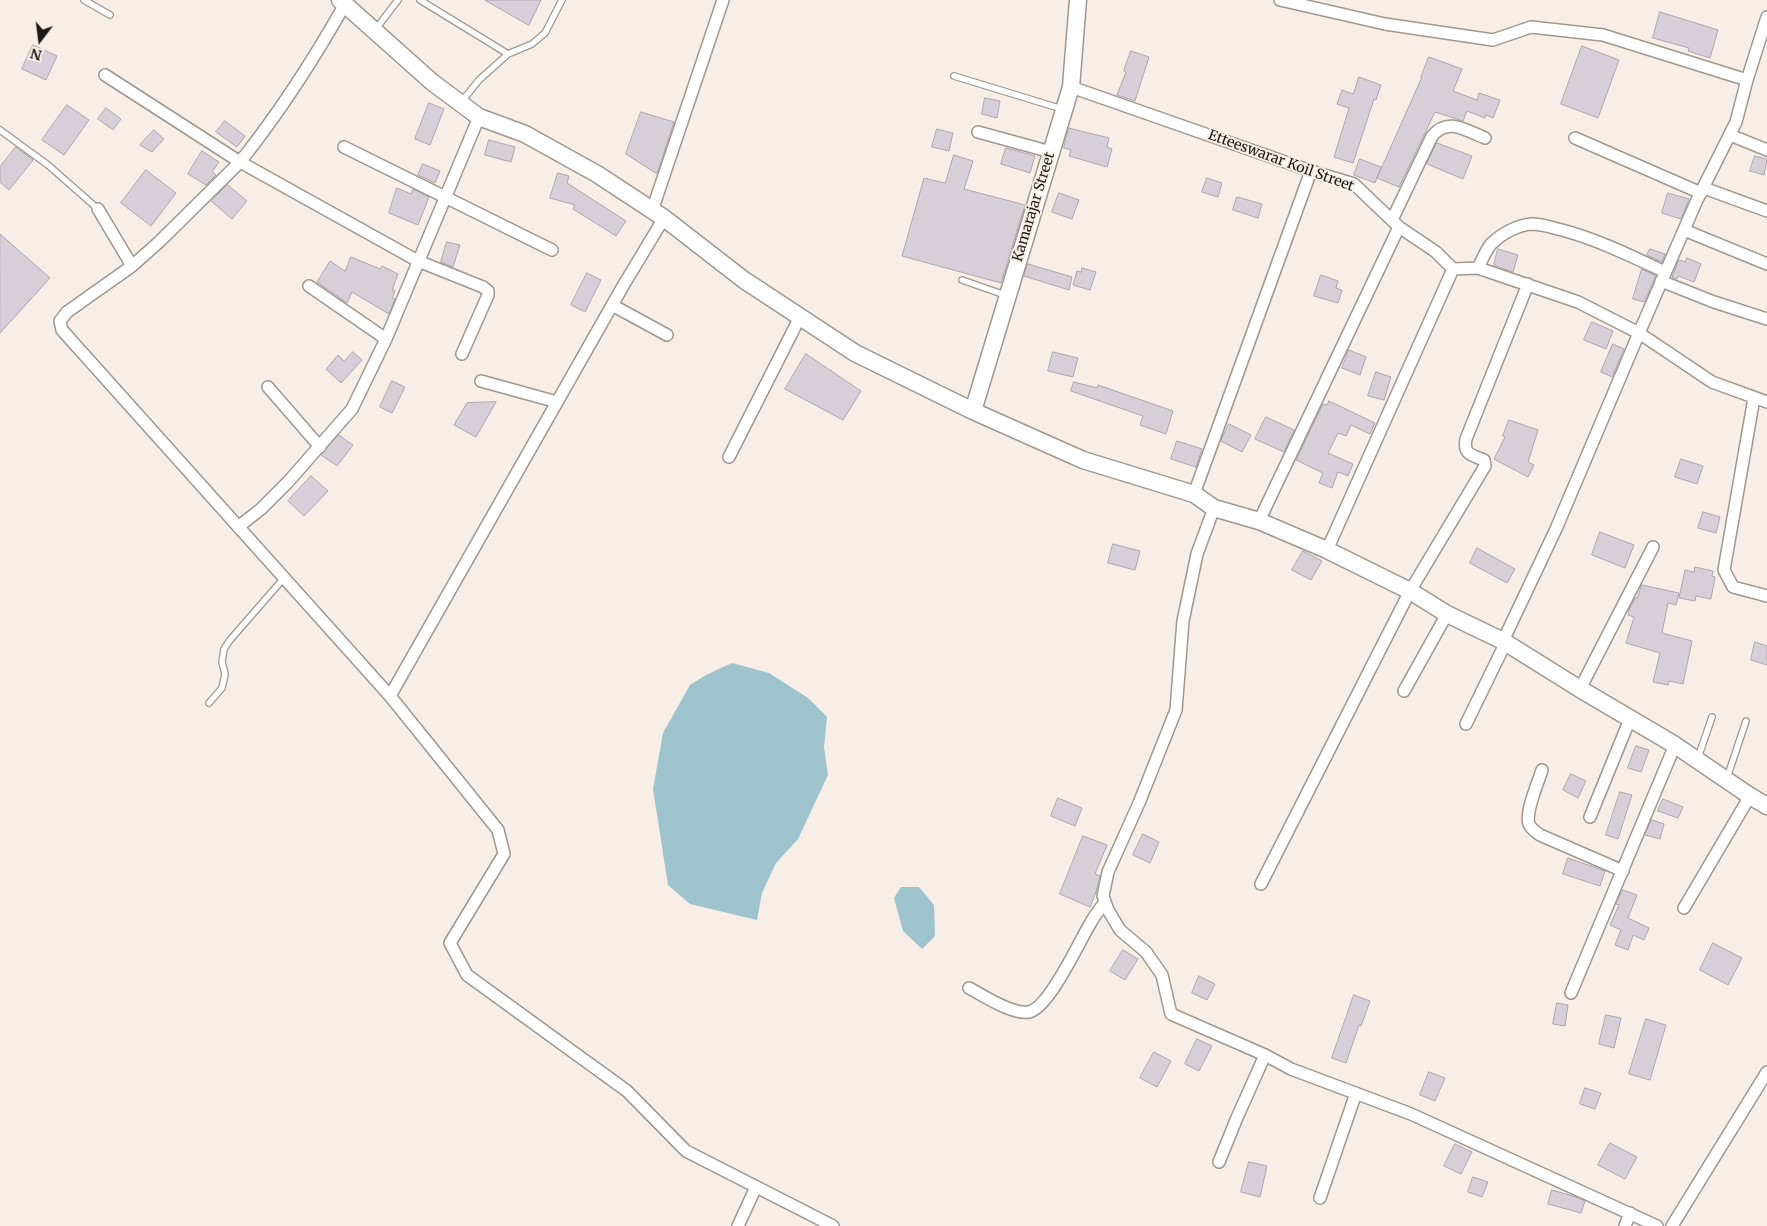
<!DOCTYPE html>
<html>
<head>
<meta charset="utf-8">
<style>
  body { margin:0 }
  #map { position:relative; width:1767px; height:1226px; overflow:hidden; background:#f6eee7; font-family:Merriweather,serif }
  canvas { display:block }
  .north { position:absolute; left:15px; top:15px; width:50px; height:50px; -webkit-text-stroke:4px #f6eee7; paint-order:stroke; rotate:195deg; font-size:14px; font-weight:700; line-height:20px; text-align:center; color:#1c1a17 }
  .north::after { content:''; display:block; margin:auto; width:18px; height:22px; background:#1c1a17; clip-path:polygon(50% 0,100% 100%,50% 72%,0 100%) }
</style>
</head>
<body>
<div id="map">
<canvas width="1767" height="1226"></canvas>
<div class="north">N</div>
</div>
<script>
const context = document.querySelector('canvas').getContext('2d');
context.lineJoin = 'round';
function fill(path, color) { context.fillStyle = color; context.fill(path, 'evenodd'); }
function strokePath(path, color, width, dash) { context.strokeStyle = color; context.lineWidth = width; context.lineCap = dash ? 'butt' : 'round'; context.setLineDash(dash || []); context.stroke(path); }
function write(font, color, halo, rows, align = 'center') {
  context.font = font + ' Merriweather,serif'; context.lineWidth = 4; context.setLineDash([]); context.textBaseline = 'middle'; context.strokeStyle = halo; context.fillStyle = color; for (const [text, x, y, turn = 0] of rows) {
    context.save(); context.translate(x, y); context.rotate((+turn || 0) * Math.PI / 180); context.textAlign = isNaN(turn) ? turn : align; if (halo) context.strokeText(text, 0, 0); context.fillText(text, 0, 0); context.restore();
  }
}
fill(new Path2D(`
  M 732,663 L 769,673 L 808,698 L 827,717 L 824,747 L 828,775 L 798,839 L 776,863 L 762,893 L 757,920 L 690,904 L 668,885 L 653,789 L 663,733 L 690,685 L 706,675 Z
  M 901,887 L 919,887 L 934,905 L 935,936 L 922,949 L 903,931 L 894,898 Z`), '#9ec3cd');
const building = new Path2D(`
  M 485,0 L 541,0 L 529,25 Z
  M 1660,12 L 1718,30 L 1710,58 L 1688,51 L 1689,48 L 1653,38 Z
  M 33,45 L 57,56 L 46,80 L 22,69 Z
  M 1582,46 L 1619,60 L 1598,118 L 1561,104 Z
  M 1131,51 L 1149,57 L 1135,101 L 1117,95 L 1126,72 L 1124,71 Z
  M 1429,57 L 1462,69 L 1453,91 L 1477,100 L 1479,93 L 1500,100 L 1493,118 L 1486,115 L 1485,118 L 1467,111 L 1463,121 L 1435,112 L 1399,187 L 1377,178 L 1422,77 L 1421,77 Z
  M 1359,77 L 1381,85 L 1376,100 L 1374,99 L 1353,163 L 1334,157 L 1349,108 L 1337,104 L 1342,90 L 1353,94 Z
  M 985,98 L 1000,101 L 997,118 L 982,114 Z
  M 429,103 L 444,109 L 430,145 L 415,139 Z
  M 67,105 L 89,120 L 64,155 L 42,140 Z
  M 106,108 L 121,119 L 113,130 L 98,119 Z
  M 641,112 L 674,122 L 657,174 L 626,154 Z
  M 225,121 L 245,136 L 237,147 L 216,132 Z
  M 1069,128 L 1109,138 L 1107,147 L 1112,149 L 1107,167 L 1069,156 L 1071,150 L 1064,148 Z
  M 937,129 L 953,133 L 949,151 L 932,147 Z
  M 154,130 L 164,139 L 152,152 L 140,145 Z
  M 489,140 L 515,147 L 511,162 L 485,155 Z
  M 1437,143 L 1472,156 L 1463,179 L 1427,164 Z
  M 16,147 L 33,160 L 9,190 L 0,182 L 0,167 Z
  M 1006,148 L 1035,156 L 1030,173 L 1001,164 Z
  M 202,151 L 219,162 L 212,172 L 216,175 L 206,185 L 188,174 Z
  M 954,155 L 973,161 L 964,189 L 1025,205 L 1001,283 L 902,256 L 924,178 L 945,183 Z
  M 1755,156 L 1767,159 L 1764,175 L 1750,171 Z
  M 1360,159 L 1381,167 L 1375,183 L 1354,175 Z
  M 423,164 L 440,171 L 435,183 L 418,175 Z
  M 146,170 L 176,193 L 151,226 L 121,203 Z
  M 558,173 L 569,176 L 567,183 L 626,221 L 616,236 L 573,209 L 575,205 L 550,198 Z
  M 1207,178 L 1222,183 L 1218,197 L 1202,192 Z
  M 228,185 L 247,201 L 232,219 L 211,201 Z
  M 397,188 L 411,194 L 413,189 L 429,197 L 418,225 L 389,213 Z
  M 1059,193 L 1079,200 L 1072,219 L 1052,212 Z
  M 1668,193 L 1689,199 L 1681,219 L 1662,213 Z
  M 1237,197 L 1262,204 L 1258,218 L 1233,210 Z
  M 0,234 L 50,278 L 0,333 Z
  M 447,242 L 460,245 L 453,267 L 441,262 Z
  M 1498,249 L 1518,255 L 1513,272 L 1494,265 Z
  M 1650,249 L 1665,254 L 1662,262 L 1647,255 Z
  M 351,257 L 380,269 L 382,266 L 398,274 L 392,290 L 395,291 L 392,298 L 395,299 L 389,314 L 352,292 L 347,303 L 317,282 L 330,261 L 345,271 Z
  M 1687,258 L 1701,264 L 1694,282 L 1678,276 L 1677,279 L 1672,277 L 1679,260 L 1685,262 Z
  M 1028,264 L 1072,277 L 1069,290 L 1024,276 Z
  M 1082,268 L 1096,272 L 1090,290 L 1073,285 L 1077,271 L 1081,272 Z
  M 1642,269 L 1656,276 L 1644,302 L 1633,299 Z
  M 587,273 L 601,280 L 585,312 L 571,305 Z
  M 1321,275 L 1338,281 L 1336,288 L 1342,290 L 1338,303 L 1314,296 Z
  M 1592,322 L 1613,331 L 1606,349 L 1584,340 Z
  M 1613,344 L 1624,349 L 1612,377 L 1601,372 Z
  M 1349,350 L 1366,357 L 1360,375 L 1342,368 Z
  M 353,352 L 362,360 L 341,383 L 326,369 L 338,355 L 344,361 Z
  M 1053,352 L 1078,358 L 1073,377 L 1048,371 Z
  M 806,354 L 861,391 L 843,420 L 785,389 Z
  M 1376,372 L 1391,377 L 1384,400 L 1368,396 Z
  M 392,381 L 405,387 L 392,413 L 380,407 Z
  M 1074,382 L 1097,388 L 1098,385 L 1173,411 L 1166,434 L 1140,425 L 1143,416 L 1071,391 Z
  M 1329,401 L 1375,423 L 1370,434 L 1351,425 L 1346,436 L 1338,433 L 1328,453 L 1353,464 L 1348,476 L 1338,472 L 1332,488 L 1319,483 L 1323,473 L 1296,460 L 1323,404 L 1327,405 Z
  M 496,402 L 476,437 L 454,425 L 467,403 Z
  M 1266,417 L 1294,430 L 1284,452 L 1255,439 Z
  M 1509,420 L 1538,430 L 1528,462 L 1534,465 L 1528,477 L 1494,459 L 1505,437 L 1503,436 Z
  M 1229,424 L 1251,435 L 1242,452 L 1221,441 Z
  M 339,435 L 353,445 L 337,466 L 321,455 Z
  M 1177,441 L 1202,449 L 1196,467 L 1171,459 Z
  M 1681,459 L 1703,466 L 1697,484 L 1675,477 Z
  M 311,476 L 328,491 L 304,516 L 288,501 Z
  M 1703,512 L 1720,517 L 1716,533 L 1698,528 Z
  M 1600,532 L 1634,545 L 1625,568 L 1592,555 Z
  M 1113,544 L 1140,551 L 1135,570 L 1108,563 Z
  M 1477,548 L 1515,569 L 1507,583 L 1470,563 Z
  M 1303,551 L 1322,561 L 1311,580 L 1292,570 Z
  M 1695,567 L 1713,571 L 1712,576 L 1715,577 L 1711,599 L 1696,596 L 1695,601 L 1679,598 L 1685,570 L 1694,572 Z
  M 1642,585 L 1679,593 L 1676,605 L 1668,603 L 1662,633 L 1692,641 L 1683,684 L 1669,681 L 1668,685 L 1653,682 L 1660,653 L 1626,643 L 1634,617 L 1628,615 L 1629,610 L 1635,598 L 1637,598 Z
  M 1755,642 L 1767,646 L 1767,665 L 1751,660 Z
  M 1636,746 L 1649,750 L 1641,772 L 1628,768 Z
  M 1571,774 L 1586,781 L 1578,798 L 1563,790 Z
  M 1620,792 L 1632,795 L 1618,839 L 1606,835 Z
  M 1058,798 L 1082,808 L 1075,826 L 1051,816 Z
  M 1663,799 L 1683,807 L 1678,818 L 1658,811 Z
  M 1652,820 L 1664,824 L 1660,839 L 1645,835 Z
  M 1143,834 L 1159,842 L 1150,863 L 1133,855 Z
  M 1083,836 L 1107,845 L 1095,874 L 1100,876 L 1096,892 L 1090,907 L 1060,894 Z
  M 1568,858 L 1605,871 L 1600,886 L 1563,874 Z
  M 1623,890 L 1637,895 L 1628,918 L 1649,928 L 1644,940 L 1633,935 L 1628,950 L 1615,945 L 1621,930 L 1610,925 L 1619,905 L 1616,904 Z
  M 1713,943 L 1742,958 L 1728,985 L 1700,970 Z
  M 1123,950 L 1138,959 L 1125,980 L 1110,971 Z
  M 1199,976 L 1215,984 L 1207,1000 L 1192,993 Z
  M 1354,995 L 1370,1001 L 1361,1026 L 1359,1025 L 1346,1063 L 1332,1058 Z
  M 1557,1003 L 1568,1005 L 1565,1026 L 1553,1024 Z
  M 1606,1015 L 1621,1018 L 1614,1048 L 1599,1044 Z
  M 1646,1019 L 1666,1025 L 1650,1080 L 1629,1074 Z
  M 1197,1039 L 1212,1046 L 1199,1071 L 1185,1064 Z
  M 1154,1052 L 1171,1061 L 1157,1087 L 1140,1078 Z
  M 1429,1072 L 1445,1078 L 1435,1101 L 1420,1095 Z
  M 1585,1088 L 1601,1093 L 1595,1109 L 1580,1104 Z
  M 1610,1143 L 1637,1157 L 1625,1179 L 1598,1165 Z
  M 1455,1144 L 1472,1152 L 1461,1174 L 1444,1166 Z
  M 1249,1162 L 1267,1166 L 1260,1197 L 1241,1192 Z
  M 1473,1177 L 1488,1182 L 1482,1197 L 1468,1192 Z
  M 1552,1190 L 1573,1196 L 1585,1201 L 1581,1213 L 1548,1204 Z`);
fill(building, '#d6cfd8');
strokePath(building, '#aca5ad', 1);
const lane = new Path2D(`
  M 84,0 L 110,15
  M 420,0 L 508,54
  M 375,30 L 398,0
  M 954,76 L 1062,109
  M 462,101 L 479,80 L 508,54 L 532,44 L 545,33 L 562,0
  M 0,130 L 48,165 L 98,209
  M 962,280 L 1005,295
  M 209,703 L 222,688 L 225,674 L 222,662 L 224,649 L 230,640 L 284,578
  M 1698,758 L 1712,717
  M 1727,778 L 1746,721`);
const street = new Path2D(`
  M 1280,0 L 1385,24 L 1493,40 L 1531,27 L 1603,35 L 1747,80
  M 105,75 L 240,162 C 279,113 314,59 345,4
  M 1071,87 L 1311,171 L 1354,184 L 1399,227 L 1436,252 L 1453,269 L 1478,268 L 1578,302 L 1639,333 L 1712,382 L 1767,402
  M 978,132 L 1051,152
  M 1730,135 L 1767,150
  M 1575,138 L 1701,193
  M 344,147 L 552,250
  M 1704,188 L 1767,211
  M 98,209 L 132,266 L 67,312 L 60,321 L 62,330 L 390,696 L 498,830 L 504,854 L 450,943 L 467,975 L 627,1091 L 686,1151 L 833,1226
  M 652,211 L 723,0
  M 1392,220 L 1432,136 C 1448,117 1465,130 1485,138
  M 1684,230 L 1767,264
  M 132,266 L 159,242 L 240,162 L 418,261 L 483,287 L 488,291 L 488,295 L 462,354
  M 1478,268 C 1482,260 1486,250 1491,244 C 1501,234 1517,225 1532,224 C 1542,224 1553,228 1562,230 C 1599,240 1631,256 1665,272
  M 1661,281 L 1714,302 L 1767,319
  M 309,286 L 386,339
  M 612,305 L 667,335
  M 481,381 L 557,402
  M 268,387 L 320,447
  M 1754,398 L 1724,570 L 1733,587 L 1767,596
  M 729,457 L 800,317
  M 1194,494 L 1311,171
  M 1214,508 L 1197,554 L 1183,621 L 1176,710 L 1139,803 L 1108,872 L 1103,896 L 1108,910 L 1120,930 L 1146,952 L 1162,975 L 1171,1014 L 1265,1055 L 1291,1069 L 1411,1114 L 1657,1226
  M 1259,521 L 1399,227
  M 238,527 L 261,509 L 288,482 L 352,409 L 386,339 L 479,117
  M 1327,550 L 1453,269
  M 1503,641 L 1556,529 L 1639,333 L 1697,200 L 1736,122 L 1747,80 L 1767,17
  M 1580,689 L 1653,547
  M 1404,691 L 1447,614
  M 390,696 L 623,286 L 664,218
  M 1466,724 L 1506,642
  M 1542,770 C 1538,783 1525,812 1529,824 C 1531,829 1536,832 1540,835 L 1623,871
  M 1590,817 L 1630,719
  M 1261,884 L 1410,591 L 1485,466 L 1484,460 C 1472,455 1463,455 1466,439 L 1528,284
  M 1684,908 L 1750,796
  M 969,988 C 984,996 1013,1015 1029,1012 C 1049,1008 1079,942 1090,924 C 1094,916 1100,909 1105,902
  M 1571,993 L 1675,745
  M 1219,1162 L 1236,1120 L 1265,1055
  M 1320,1198 L 1356,1093
  M 738,1226 L 756,1187
  M 1625,1226 L 1630,1213
  M 1672,1226 L 1767,1072`);
const secondary = new Path2D(`
  M 340,0 L 432,82 L 479,117 L 525,134 L 597,174 L 664,218 L 744,280 L 855,353 L 973,411 L 1083,460 L 1194,494 L 1214,508 L 1259,521 L 1327,550 L 1410,591 L 1447,614 L 1503,641 L 1580,689 L 1675,745 L 1750,796 L 1767,806
  M 973,411 L 1071,87 L 1078,0`);
strokePath(lane, '#9f9790', 8);
strokePath(street, '#9f9790', 14);
strokePath(secondary, '#9f9790', 19);
strokePath(lane, '#fff', 5.5);
strokePath(street, '#fff', 11);
strokePath(secondary, '#fff', 16);
write('14px', '#1c1a17', '#f6eee7', [
  ["Etteeswarar Koil Street",1281,161,20],
  ["Kamarajar Street",1034,207,-73]
]);
</script>
</body>
</html>
